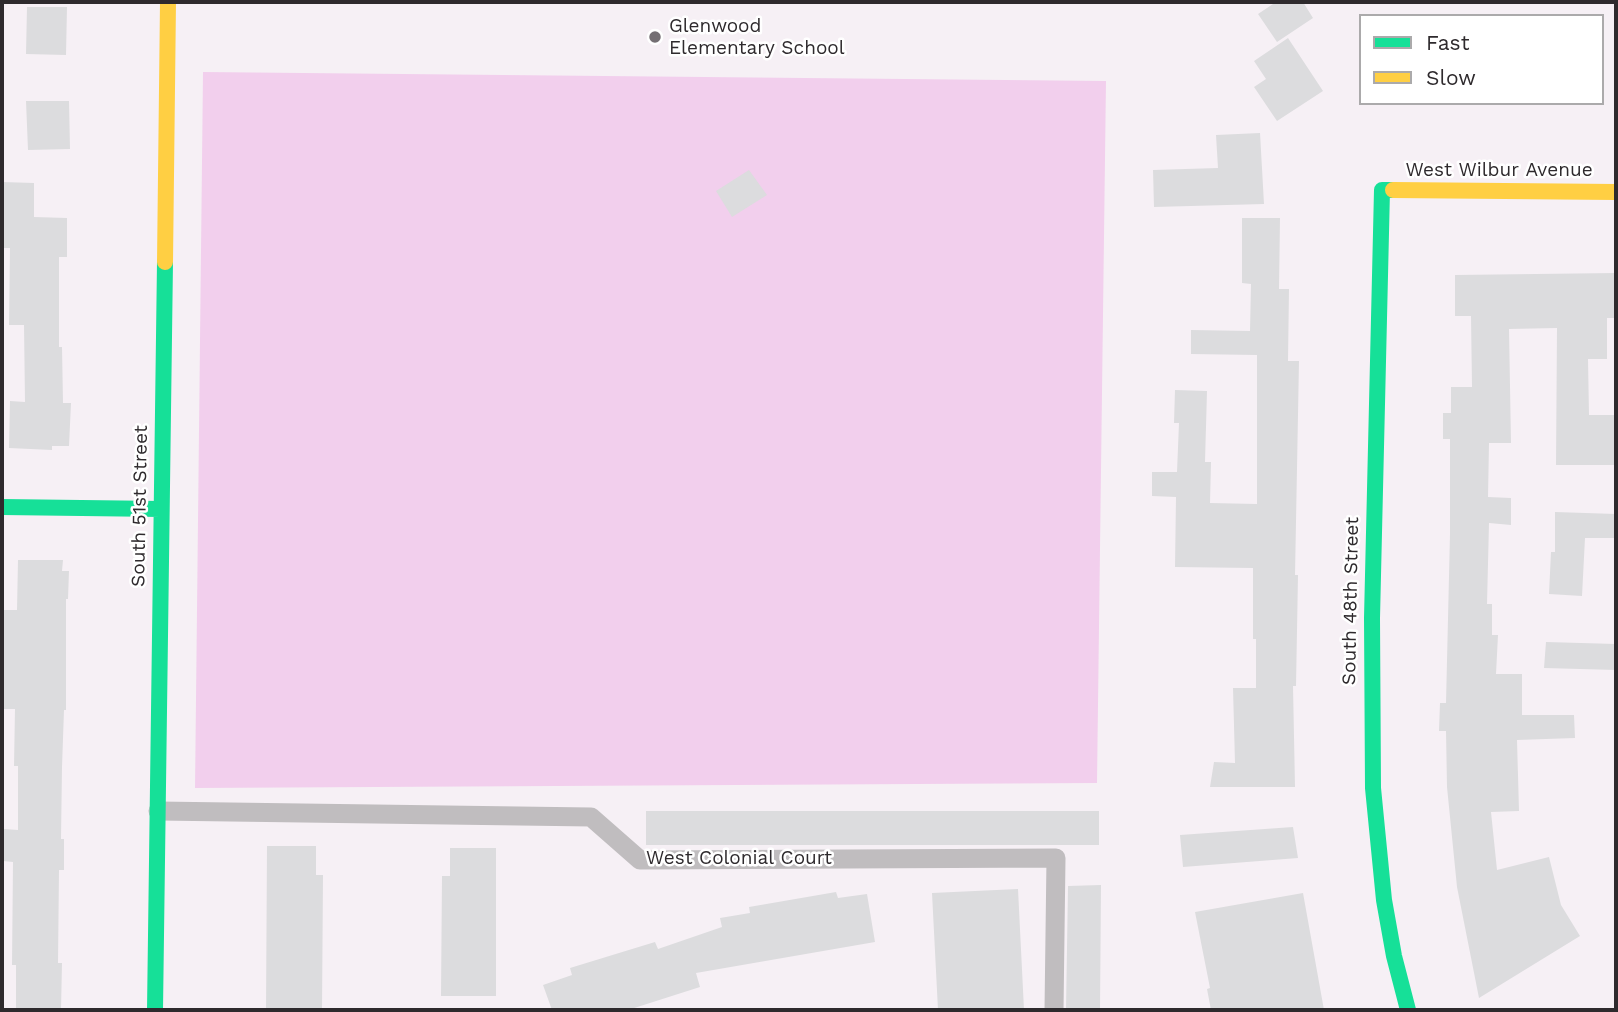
<!DOCTYPE html>
<html>
<head>
<meta charset="utf-8">
<style>
  body { margin:0 }
  #map { position:relative; width:1618px; height:1012px; overflow:hidden; background:#f6f0f5; font-family:"Work Sans",sans-serif }
  canvas { display:block }
  .frame { position:absolute; inset:0; border:4px solid #2e2a2d; pointer-events:none }
  .legend { position:absolute; left:1359px; top:14px; width:245px; height:91px; box-sizing:border-box; background:#fff; border:2px solid #abaaab; margin:0; padding:9px 12px; list-style:none; font-size:21px; color:#2e2a2d }
  .legend li { display:flex; align-items:center; gap:14px; height:35px }
  .legend b { width:35px; border:2px solid #abaaab }
</style>
</head>
<body>
<div id="map">
<canvas width="1618" height="1012"></canvas>
<div class="frame"></div>
<ul class="legend">
<li><b style="height:9px;background:#16e098"></b>Fast</li>
<li><b style="height:9px;background:#ffcf43"></b>Slow</li>
</ul>
</div>
<script>
const context = document.querySelector('canvas').getContext('2d');
context.lineJoin = 'round';
function fill(path, color) { context.fillStyle = color; context.fill(path, 'evenodd'); }
function strokePath(path, color, width, dash) { context.strokeStyle = color; context.lineWidth = width; context.lineCap = dash ? 'butt' : 'round'; context.setLineDash(dash || []); context.stroke(path); }
function write(font, color, halo, rows, align = 'center') {
  context.font = font + ' "Work Sans",sans-serif'; context.lineWidth = 5; context.setLineDash([]); context.textBaseline = 'middle'; context.strokeStyle = halo; context.fillStyle = color; for (const [text, x, y, turn = 0] of rows) {
    context.save(); context.translate(x, y); context.rotate((+turn || 0) * Math.PI / 180); context.textAlign = isNaN(turn) ? turn : align; if (halo) context.strokeText(text, 0, 0); context.fillText(text, 0, 0); context.restore();
  }
}
fill(new Path2D(`
  M 203,72 L 1106,81 L 1097,783 L 195,788 Z`), '#f2cfed');
fill(new Path2D(`
  M 1276,2 L 1303,2 L 1313,18 L 1277,42 L 1258,14 Z
  M 27,7 L 67,7 L 66,55 L 26,54 Z
  M 1288,38 L 1323,91 L 1277,121 L 1254,87 L 1266,79 L 1254,61 Z
  M 26,101 L 69,101 L 70,149 L 28,150 Z
  M 1260,133 L 1264,204 L 1154,207 L 1153,170 L 1218,168 L 1216,135 Z
  M 749,170 L 767,195 L 732,217 L 716,191 Z
  M 2,182 L 34,183 L 34,217 L 67,218 L 67,257 L 59,257 L 59,347 L 62,347 L 63,403 L 71,403 L 69,446 L 52,446 L 52,450 L 9,448 L 10,401 L 25,402 L 24,325 L 9,325 L 10,248 L 2,248 Z
  M 1242,218 L 1280,218 L 1279,289 L 1289,289 L 1288,361 L 1299,361 L 1295,575 L 1298,575 L 1296,686 L 1293,686 L 1295,787 L 1210,787 L 1214,762 L 1235,763 L 1233,688 L 1256,688 L 1256,639 L 1253,639 L 1253,568 L 1175,567 L 1176,497 L 1152,496 L 1152,472 L 1177,472 L 1179,423 L 1174,423 L 1175,390 L 1207,391 L 1205,462 L 1211,462 L 1210,503 L 1257,504 L 1257,355 L 1191,354 L 1191,330 L 1250,331 L 1251,284 L 1242,283 Z
  M 1616,273 L 1616,318 L 1607,318 L 1607,359 L 1588,359 L 1589,415 L 1616,415 L 1616,465 L 1556,465 L 1557,328 L 1509,329 L 1511,443 L 1489,443 L 1488,497 L 1511,498 L 1511,525 L 1489,523 L 1487,604 L 1492,604 L 1492,635 L 1498,635 L 1496,674 L 1522,674 L 1522,715 L 1574,715 L 1575,738 L 1517,740 L 1519,811 L 1491,812 L 1497,870 L 1549,857 L 1561,905 L 1580,936 L 1479,998 L 1457,887 L 1447,787 L 1446,731 L 1439,731 L 1440,703 L 1446,703 L 1450,534 L 1450,439 L 1443,439 L 1443,413 L 1451,413 L 1451,387 L 1472,387 L 1471,316 L 1455,316 L 1455,275 Z
  M 1555,512 L 1616,514 L 1616,538 L 1585,538 L 1582,596 L 1549,594 L 1551,552 L 1555,552 Z
  M 18,560 L 63,560 L 62,571 L 69,571 L 68,599 L 66,599 L 66,710 L 64,710 L 62,767 L 61,839 L 64,839 L 64,870 L 59,870 L 58,963 L 62,963 L 61,1010 L 16,1010 L 16,965 L 12,965 L 13,862 L 3,861 L 4,829 L 18,830 L 18,766 L 14,766 L 15,709 L 2,709 L 2,610 L 17,610 Z
  M 1546,642 L 1616,644 L 1616,670 L 1544,668 Z
  M 646,811 L 1099,811 L 1099,845 L 646,845 Z
  M 1293,827 L 1298,858 L 1183,867 L 1180,835 Z
  M 267,846 L 316,846 L 316,875 L 323,875 L 322,1010 L 266,1010 Z
  M 450,848 L 496,848 L 496,996 L 441,996 L 442,876 L 450,876 Z
  M 1101,885 L 1100,1010 L 1066,1010 L 1068,886 Z
  M 1018,889 L 1024,1010 L 938,1010 L 932,893 Z
  M 836,892 L 838,898 L 867,894 L 875,942 L 696,973 L 700,987 L 628,1010 L 552,1010 L 543,985 L 572,975 L 570,968 L 655,942 L 658,949 L 722,927 L 720,918 L 750,913 L 749,907 Z
  M 1303,893 L 1324,1010 L 1211,1010 L 1207,989 L 1210,988 L 1195,912 Z`), '#dcdcde');
strokePath(new Path2D(`
  M 158,811 L 591,817 L 640,860 L 1056,858 L 1054,1010`), '#c0bdbf', 19);
strokePath(new Path2D(`
  M 1393,190 L 1382,190 L 1372,618 L 1373,788 L 1384,900 L 1394,956 L 1408,1010
  M 2,507 L 161,509
  M 155,1010 L 165,262`), '#16e098', 16);
strokePath(new Path2D(`
  M 1393,190 L 1616,192
  M 165,262 L 168,2`), '#ffcf43', 16);
for (const [x, y, r, color] of [
  [655,37,7,"#746f73"]
]) { const dot = new Path2D(); dot.arc(x, y, r, 0, 2 * Math.PI); context.fillStyle = color; context.fill(dot); strokePath(dot, '#fff', 2.5); }
write('19px', '#2e2a2d', '#fff', [
  ["Glenwood",669,26],
  ["Elementary School",669,48]
], 'left');
write('19px', '#2e2a2d', '#fff', [
  ["West Wilbur Avenue",1499,170],
  ["South 51st Street",140,506,-89],
  ["South 48th Street",1351,601,-89],
  ["West Colonial Court",739,858]
]);
</script>
</body>
</html>
